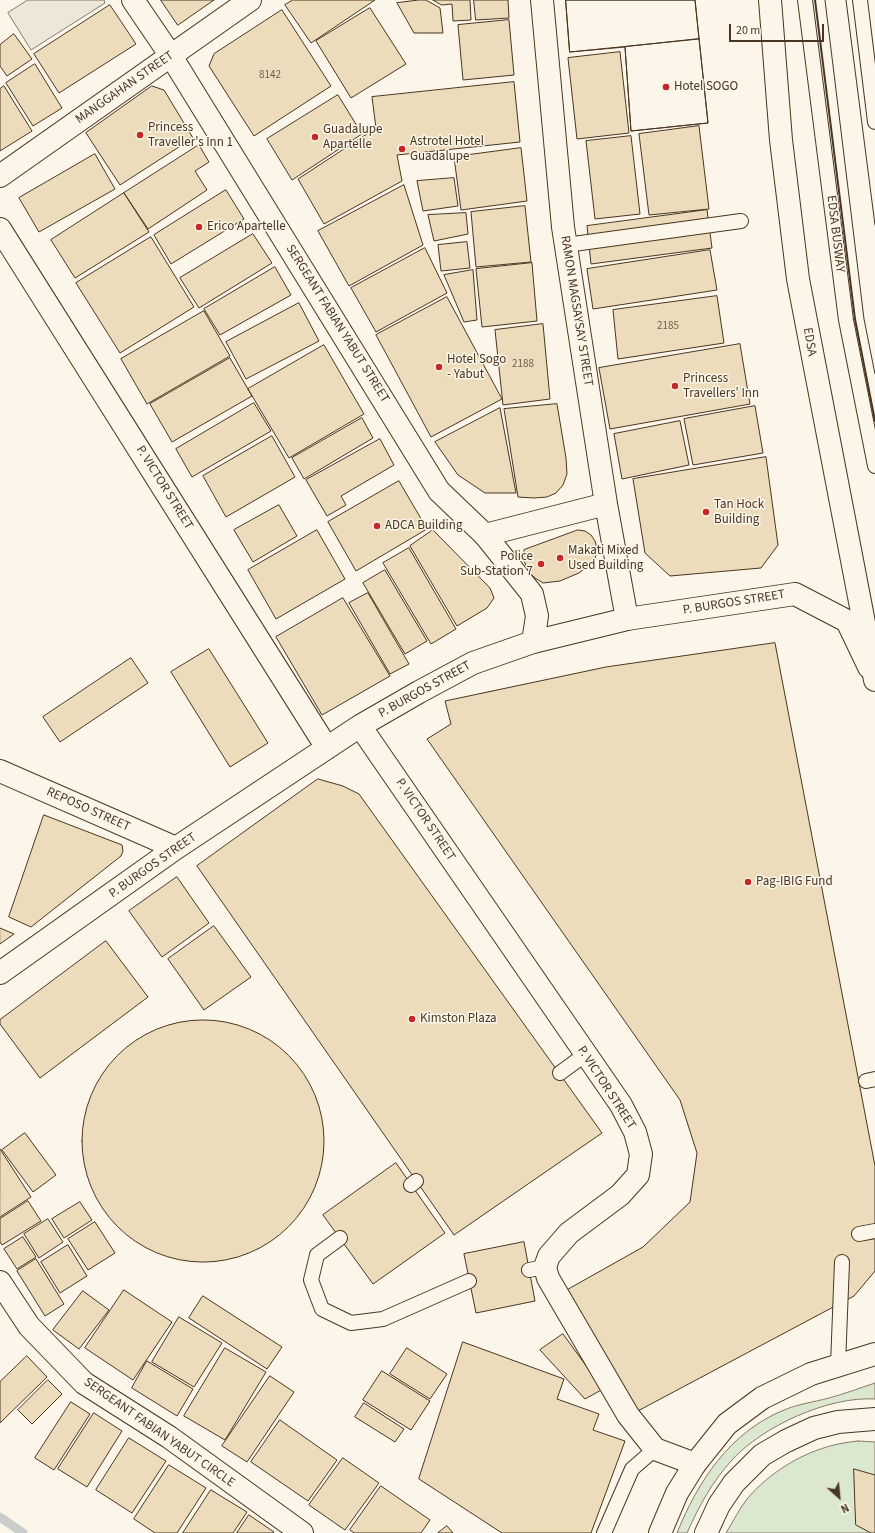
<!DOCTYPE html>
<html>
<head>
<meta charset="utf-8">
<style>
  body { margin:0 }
  #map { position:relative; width:875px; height:1533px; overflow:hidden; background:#fbf6e9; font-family:"Source Sans 3",sans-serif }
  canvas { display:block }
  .north { position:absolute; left:819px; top:1477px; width:40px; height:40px; -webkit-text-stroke:3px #fbf6e9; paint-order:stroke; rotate:153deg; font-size:11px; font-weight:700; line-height:16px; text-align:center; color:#4a3520 }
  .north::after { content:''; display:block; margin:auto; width:14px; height:18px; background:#4a3520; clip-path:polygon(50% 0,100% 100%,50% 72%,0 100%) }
  .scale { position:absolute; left:729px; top:24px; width:95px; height:18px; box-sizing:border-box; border:2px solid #4a3520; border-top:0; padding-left:5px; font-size:12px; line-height:14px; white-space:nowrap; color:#4a3520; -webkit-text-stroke:3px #fbf6e9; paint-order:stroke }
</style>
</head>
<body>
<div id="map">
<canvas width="875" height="1533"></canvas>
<div class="north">N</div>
<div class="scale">20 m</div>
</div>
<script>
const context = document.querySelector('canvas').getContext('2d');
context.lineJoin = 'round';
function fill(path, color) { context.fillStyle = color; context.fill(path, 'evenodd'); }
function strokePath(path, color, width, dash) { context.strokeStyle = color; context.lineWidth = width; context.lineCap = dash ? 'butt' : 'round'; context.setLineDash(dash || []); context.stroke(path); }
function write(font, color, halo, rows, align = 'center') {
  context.font = font + ' "Source Sans 3",sans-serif'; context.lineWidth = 3; context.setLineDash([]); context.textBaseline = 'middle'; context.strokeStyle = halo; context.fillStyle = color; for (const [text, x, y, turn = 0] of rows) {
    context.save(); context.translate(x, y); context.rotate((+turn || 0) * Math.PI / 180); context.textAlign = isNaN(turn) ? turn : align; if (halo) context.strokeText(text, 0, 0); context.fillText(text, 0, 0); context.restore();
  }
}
const green = new Path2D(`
  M 875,1383 L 875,1399 C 829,1396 763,1426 732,1460 C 712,1482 699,1506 687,1533 L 677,1533 C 698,1481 730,1432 784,1410 C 798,1404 814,1402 829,1398 C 844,1394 860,1388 875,1383 Z
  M 858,1441 L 875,1442 L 875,1533 L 726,1533 C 733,1522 739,1509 747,1499 C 769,1473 801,1453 834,1445 C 842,1443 850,1442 858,1441 Z`);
fill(green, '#dce7d0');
strokePath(green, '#887966', 1);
const parking = new Path2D(`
  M 28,0 L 104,0 L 105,3 L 31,50 L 8,13 Z`);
fill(parking, '#ede7d9');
strokePath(parking, '#887966', 1);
strokePath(new Path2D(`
  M 0,1517 L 23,1533`), '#c9cecd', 9);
const building = new Path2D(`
  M 161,0 L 214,0 L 178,25 Z
  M 293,0 L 375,0 L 311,43 L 285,5 Z
  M 419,0 L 426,0 L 440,8 L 443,33 L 414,33 L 397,3 Z
  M 433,0 L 470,0 L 471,20 L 453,21 L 452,4 L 442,5 Z
  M 474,0 L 508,0 L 509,18 L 476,20 Z
  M 566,0 L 695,0 L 699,39 L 570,52 Z
  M 566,0 L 695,0 L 708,123 L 631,131 L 625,47 L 570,52 Z
  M 110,5 L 136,44 L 59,93 L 34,54 Z
  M 370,8 L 406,64 L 351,98 L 316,41 Z
  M 282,10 L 331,86 L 254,136 L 209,66 L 214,54 Z
  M 509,20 L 514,75 L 463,80 L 458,25 Z
  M 14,34 L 32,59 L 7,76 L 0,66 L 0,45 Z
  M 699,39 L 708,123 L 631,131 L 625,47 Z
  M 620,52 L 629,133 L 577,139 L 568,58 Z
  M 35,64 L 62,108 L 33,126 L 6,83 Z
  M 514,82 L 520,142 L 397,155 L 402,181 L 324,224 L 298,179 L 376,128 L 372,97 Z
  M 4,86 L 32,131 L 0,151 L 0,89 Z
  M 152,86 L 164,90 L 193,138 L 120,185 L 86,133 Z
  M 338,95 L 362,134 L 292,180 L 267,139 Z
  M 699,126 L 709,209 L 649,215 L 639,134 Z
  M 631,136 L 640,214 L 595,219 L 586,141 Z
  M 199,145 L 209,162 L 195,171 L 207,190 L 148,229 L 124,193 Z
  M 521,148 L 527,201 L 461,210 L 454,157 Z
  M 95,154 L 115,189 L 39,232 L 19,198 Z
  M 454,178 L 458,206 L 423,211 L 417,181 Z
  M 404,185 L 423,245 L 349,286 L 318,231 Z
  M 226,190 L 244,219 L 171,264 L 154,235 Z
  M 124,193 L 149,232 L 75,278 L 51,240 Z
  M 525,206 L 531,262 L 476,267 L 471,212 Z
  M 707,210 L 712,248 L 591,264 L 587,226 Z
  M 466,213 L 468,234 L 434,241 L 428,215 Z
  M 253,234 L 272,263 L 199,308 L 180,278 Z
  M 151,237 L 194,307 L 120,353 L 76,283 Z
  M 467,242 L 470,268 L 441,271 L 438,245 Z
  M 425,248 L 447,293 L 376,332 L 351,288 Z
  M 710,250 L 717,290 L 593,309 L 587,269 Z
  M 532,263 L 537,321 L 482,327 L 476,269 Z
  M 275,267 L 291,295 L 220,335 L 204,309 Z
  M 473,270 L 477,320 L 464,322 L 444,275 Z
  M 717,296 L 724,343 L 618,359 L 613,310 Z
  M 447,297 L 502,399 L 431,437 L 376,335 Z
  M 299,303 L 319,341 L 246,379 L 226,342 Z
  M 204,311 L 230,356 L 147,404 L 121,359 Z
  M 543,324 L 550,399 L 503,405 L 495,330 Z
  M 740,344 L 750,404 L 610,429 L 599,368 Z
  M 324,345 L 364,414 L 289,458 L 248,389 Z
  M 230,358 L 252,396 L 172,442 L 150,404 Z
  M 254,403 L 271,431 L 192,477 L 176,449 Z
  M 557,404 L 566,458 L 567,474 L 563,485 L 556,493 L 547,497 L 534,498 L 518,497 L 504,409 Z
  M 755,406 L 763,453 L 693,465 L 684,419 Z
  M 500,408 L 516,493 L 485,493 L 458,475 L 435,442 Z
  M 362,418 L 373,438 L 304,479 L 292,458 Z
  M 680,421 L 689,465 L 622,479 L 614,434 Z
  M 272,436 L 295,477 L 226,517 L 203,476 Z
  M 380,439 L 394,465 L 341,496 L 346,505 L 327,516 L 306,480 Z
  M 766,457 L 778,545 L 761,568 L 670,576 L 645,553 L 633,479 Z
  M 399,481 L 427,529 L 356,571 L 328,522 Z
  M 279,505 L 297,536 L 253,562 L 234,530 Z
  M 317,530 L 345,579 L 276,619 L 248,570 Z
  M 433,530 L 490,588 L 494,598 L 487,608 L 457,626 L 410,546 Z
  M 578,530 L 585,531 L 591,535 L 595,541 L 597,548 L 596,555 L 594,561 L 579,573 L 560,581 L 543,583 L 535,578 L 529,572 L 524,561 L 524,550 Z
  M 409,548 L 456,629 L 431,644 L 383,563 Z
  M 385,570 L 427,641 L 405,654 L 363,583 Z
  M 368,593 L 409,664 L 390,674 L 349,603 Z
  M 343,598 L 390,676 L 322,715 L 276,637 Z
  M 775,643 L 875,1166 L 875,1271 L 854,1296 L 634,1413 L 563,1292 L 643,1247 L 690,1202 L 697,1153 L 680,1100 L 427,739 L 451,724 L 445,701 L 606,667 Z
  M 209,649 L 268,743 L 230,767 L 171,672 Z
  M 131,658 L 148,683 L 60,742 L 43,717 Z
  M 318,779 L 343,786 L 359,794 L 602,1133 L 454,1235 L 197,866 Z
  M 44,815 L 122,845 L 123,851 L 121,856 L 31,927 L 9,917 Z
  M 177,877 L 209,923 L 162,957 L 129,911 Z
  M 214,926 L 251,977 L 204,1010 L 168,959 Z
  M 0,928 L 14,934 L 0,944 Z
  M 106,941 L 148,997 L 40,1078 L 0,1024 L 0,1020 Z
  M82 1141a121 121 0 1 1 242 0a121 121 0 1 1-242 0Z
  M 25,1133 L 56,1175 L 33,1192 L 2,1150 Z
  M 0,1149 L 31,1197 L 0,1217 Z
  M 396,1163 L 445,1233 L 373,1284 L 323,1215 Z
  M 28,1201 L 41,1221 L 2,1245 L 0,1242 L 0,1219 Z
  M 80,1202 L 92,1220 L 64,1238 L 52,1219 Z
  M 48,1219 L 63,1242 L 39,1258 L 24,1234 Z
  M 95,1222 L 115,1253 L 88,1270 L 68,1239 Z
  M 23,1237 L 36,1257 L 17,1269 L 4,1249 Z
  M 524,1242 L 535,1301 L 476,1313 L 464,1254 Z
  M 68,1245 L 87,1276 L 60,1293 L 41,1262 Z
  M 36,1259 L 64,1304 L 45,1316 L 17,1271 Z
  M 124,1290 L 172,1322 L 133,1380 L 85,1348 Z
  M 83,1291 L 109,1310 L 79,1349 L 53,1330 Z
  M 203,1296 L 282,1347 L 267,1369 L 189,1318 Z
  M 179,1317 L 222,1343 L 194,1387 L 152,1362 Z
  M 563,1334 L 603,1389 L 585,1399 L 540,1350 Z
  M 463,1342 L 564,1379 L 557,1399 L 599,1414 L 593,1430 L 625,1441 L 591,1533 L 502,1533 L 419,1479 Z
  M 225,1348 L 266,1372 L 225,1440 L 184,1416 Z
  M 407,1348 L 447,1374 L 430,1399 L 390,1374 Z
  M 27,1356 L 47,1377 L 0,1423 L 0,1382 Z
  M 147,1361 L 193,1389 L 177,1416 L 132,1388 Z
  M 382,1371 L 430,1401 L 411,1430 L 363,1400 Z
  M 270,1376 L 294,1392 L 247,1462 L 222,1446 Z
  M 48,1380 L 62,1394 L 32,1424 L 18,1410 Z
  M 71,1402 L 90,1414 L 54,1470 L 35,1458 Z
  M 364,1403 L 404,1429 L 395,1442 L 355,1417 Z
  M 94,1413 L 122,1431 L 87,1487 L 58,1469 Z
  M 280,1420 L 337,1460 L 308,1501 L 251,1462 Z
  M 129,1438 L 166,1461 L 132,1513 L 96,1490 Z
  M 343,1458 L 379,1483 L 345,1530 L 309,1505 Z
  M 169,1465 L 206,1488 L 177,1533 L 155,1533 L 134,1519 Z
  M 854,1469 L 875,1475 L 875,1533 L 871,1533 L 856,1525 Z
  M 381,1486 L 430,1520 L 421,1533 L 354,1533 L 350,1530 Z
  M 211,1490 L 247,1512 L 233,1533 L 183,1533 Z
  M 249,1515 L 274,1532 L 273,1533 L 237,1533 Z
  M 447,1526 L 453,1533 L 438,1533 Z`);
fill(building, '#ecdcbc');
strokePath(building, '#4a3520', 1);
const lane = new Path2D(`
  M 805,0 L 846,320 L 875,466
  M 860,0 L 875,122
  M 566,245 L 741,221
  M 560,1073 L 586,1054
  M 866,1081 L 875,1079
  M 411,1185 L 416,1181
  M 859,1234 L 875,1231
  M 340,1238 L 317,1255 L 311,1280 L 322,1309 L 351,1323 L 383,1319 L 469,1281
  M 529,1270 L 545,1267
  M 838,1365 L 842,1262
  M 604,1533 L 632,1469 L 655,1449`);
const street = new Path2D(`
  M 542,0 L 563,227 L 606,504 L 627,619
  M 0,176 L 250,0
  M 0,229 L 327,748
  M 485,535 L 606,504
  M 360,726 L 621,1105 L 635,1132 L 641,1154 L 638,1175 L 620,1195 L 569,1233 L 549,1256 L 545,1267 L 548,1278 L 628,1415 L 655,1449 L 695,1464
  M 0,771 L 176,848
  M 0,973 L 176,848 L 360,726 L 419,692 L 473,663 L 533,642`);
const secondary = new Path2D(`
  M 133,0 L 171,56 L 439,491 L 485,535 L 532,594 L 537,616 L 533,642 L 627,619 L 795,594 L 847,621 L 869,667
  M 0,1282 L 29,1326 L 84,1383 L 169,1437 L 302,1533`);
const highway = new Path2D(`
  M 770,0 L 781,140 L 798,279 L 875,680
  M 660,1533 L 677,1493 L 695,1464 L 727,1424 L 762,1398 L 811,1374 L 875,1354
  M 706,1533 L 719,1505 L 734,1483 L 762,1455 L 786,1441 L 814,1428 L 838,1422 L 875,1419`);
strokePath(lane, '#4a3520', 16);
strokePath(street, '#4a3520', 24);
strokePath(secondary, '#4a3520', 24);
strokePath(highway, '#4a3520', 24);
strokePath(lane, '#fbf6e9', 14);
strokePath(street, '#fbf6e9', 22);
strokePath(secondary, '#fbf6e9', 22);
strokePath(highway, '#fbf6e9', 22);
strokePath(new Path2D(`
  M 825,0 L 864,319 L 875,374
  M 846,0 L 875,225`), '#4a3520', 1);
strokePath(new Path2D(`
  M 815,0 L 855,319 L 875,421`), '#4a3520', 2);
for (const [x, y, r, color] of [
  [666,87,4,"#c62828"],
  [140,135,4,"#c62828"],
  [315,137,4,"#c62828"],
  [402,149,4,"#c62828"],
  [199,227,4,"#c62828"],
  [439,367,4,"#c62828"],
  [675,386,4,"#c62828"],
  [706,512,4,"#c62828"],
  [377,526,4,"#c62828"],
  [560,558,4,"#c62828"],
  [541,564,4,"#c62828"],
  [748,882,4,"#c62828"],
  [412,1019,4,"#c62828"]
]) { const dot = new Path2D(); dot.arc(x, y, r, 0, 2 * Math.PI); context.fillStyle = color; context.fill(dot); strokePath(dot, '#fbf6e9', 1.5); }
write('11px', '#725f47', null, [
  ["8142",270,76],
  ["2185",668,327],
  ["2188",523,365]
]);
write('13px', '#4a3520', '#fbf6e9', [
  ["Hotel SOGO",674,87],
  ["Princess",148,128],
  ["Traveller's Inn 1",148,143],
  ["Guadalupe",323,130],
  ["Apartelle",323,145],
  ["Astrotel Hotel",410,142],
  ["Guadalupe",410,157],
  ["Erico Apartelle",207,227],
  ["Hotel Sogo",447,360],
  ["- Yabut",447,375],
  ["Princess",683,379],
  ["Travellers' Inn",683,394],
  ["Tan Hock",714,505],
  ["Building",714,520],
  ["ADCA Building",385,526],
  ["Makati Mixed",568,551],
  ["Used Building",568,566],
  ["Police",533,557,"right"],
  ["Sub-Station 7",533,572,"right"],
  ["Pag-IBIG Fund",756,882],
  ["Kimston Plaza",420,1019]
], 'left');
write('13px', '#4a3520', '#fbf6e9', [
  ["MANGGAHAN STREET",125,88,-35],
  ["EDSA BUSWAY",835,234,83],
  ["RAMON MAGSAYSAY STREET",576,311,81],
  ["SERGEANT FABIAN YABUT STREET",337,324,58],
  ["EDSA",809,342,80],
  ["P. VICTOR STREET",164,488,58],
  ["P. BURGOS STREET",734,603,-9],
  ["P. BURGOS STREET",425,690,-29],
  ["REPOSO STREET",88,810,24],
  ["P. VICTOR STREET",425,820,56],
  ["P. BURGOS STREET",153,866,-35],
  ["P. VICTOR STREET",606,1088,57],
  ["SERGEANT FABIAN YABUT CIRCLE",159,1433,35]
]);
</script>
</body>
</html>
